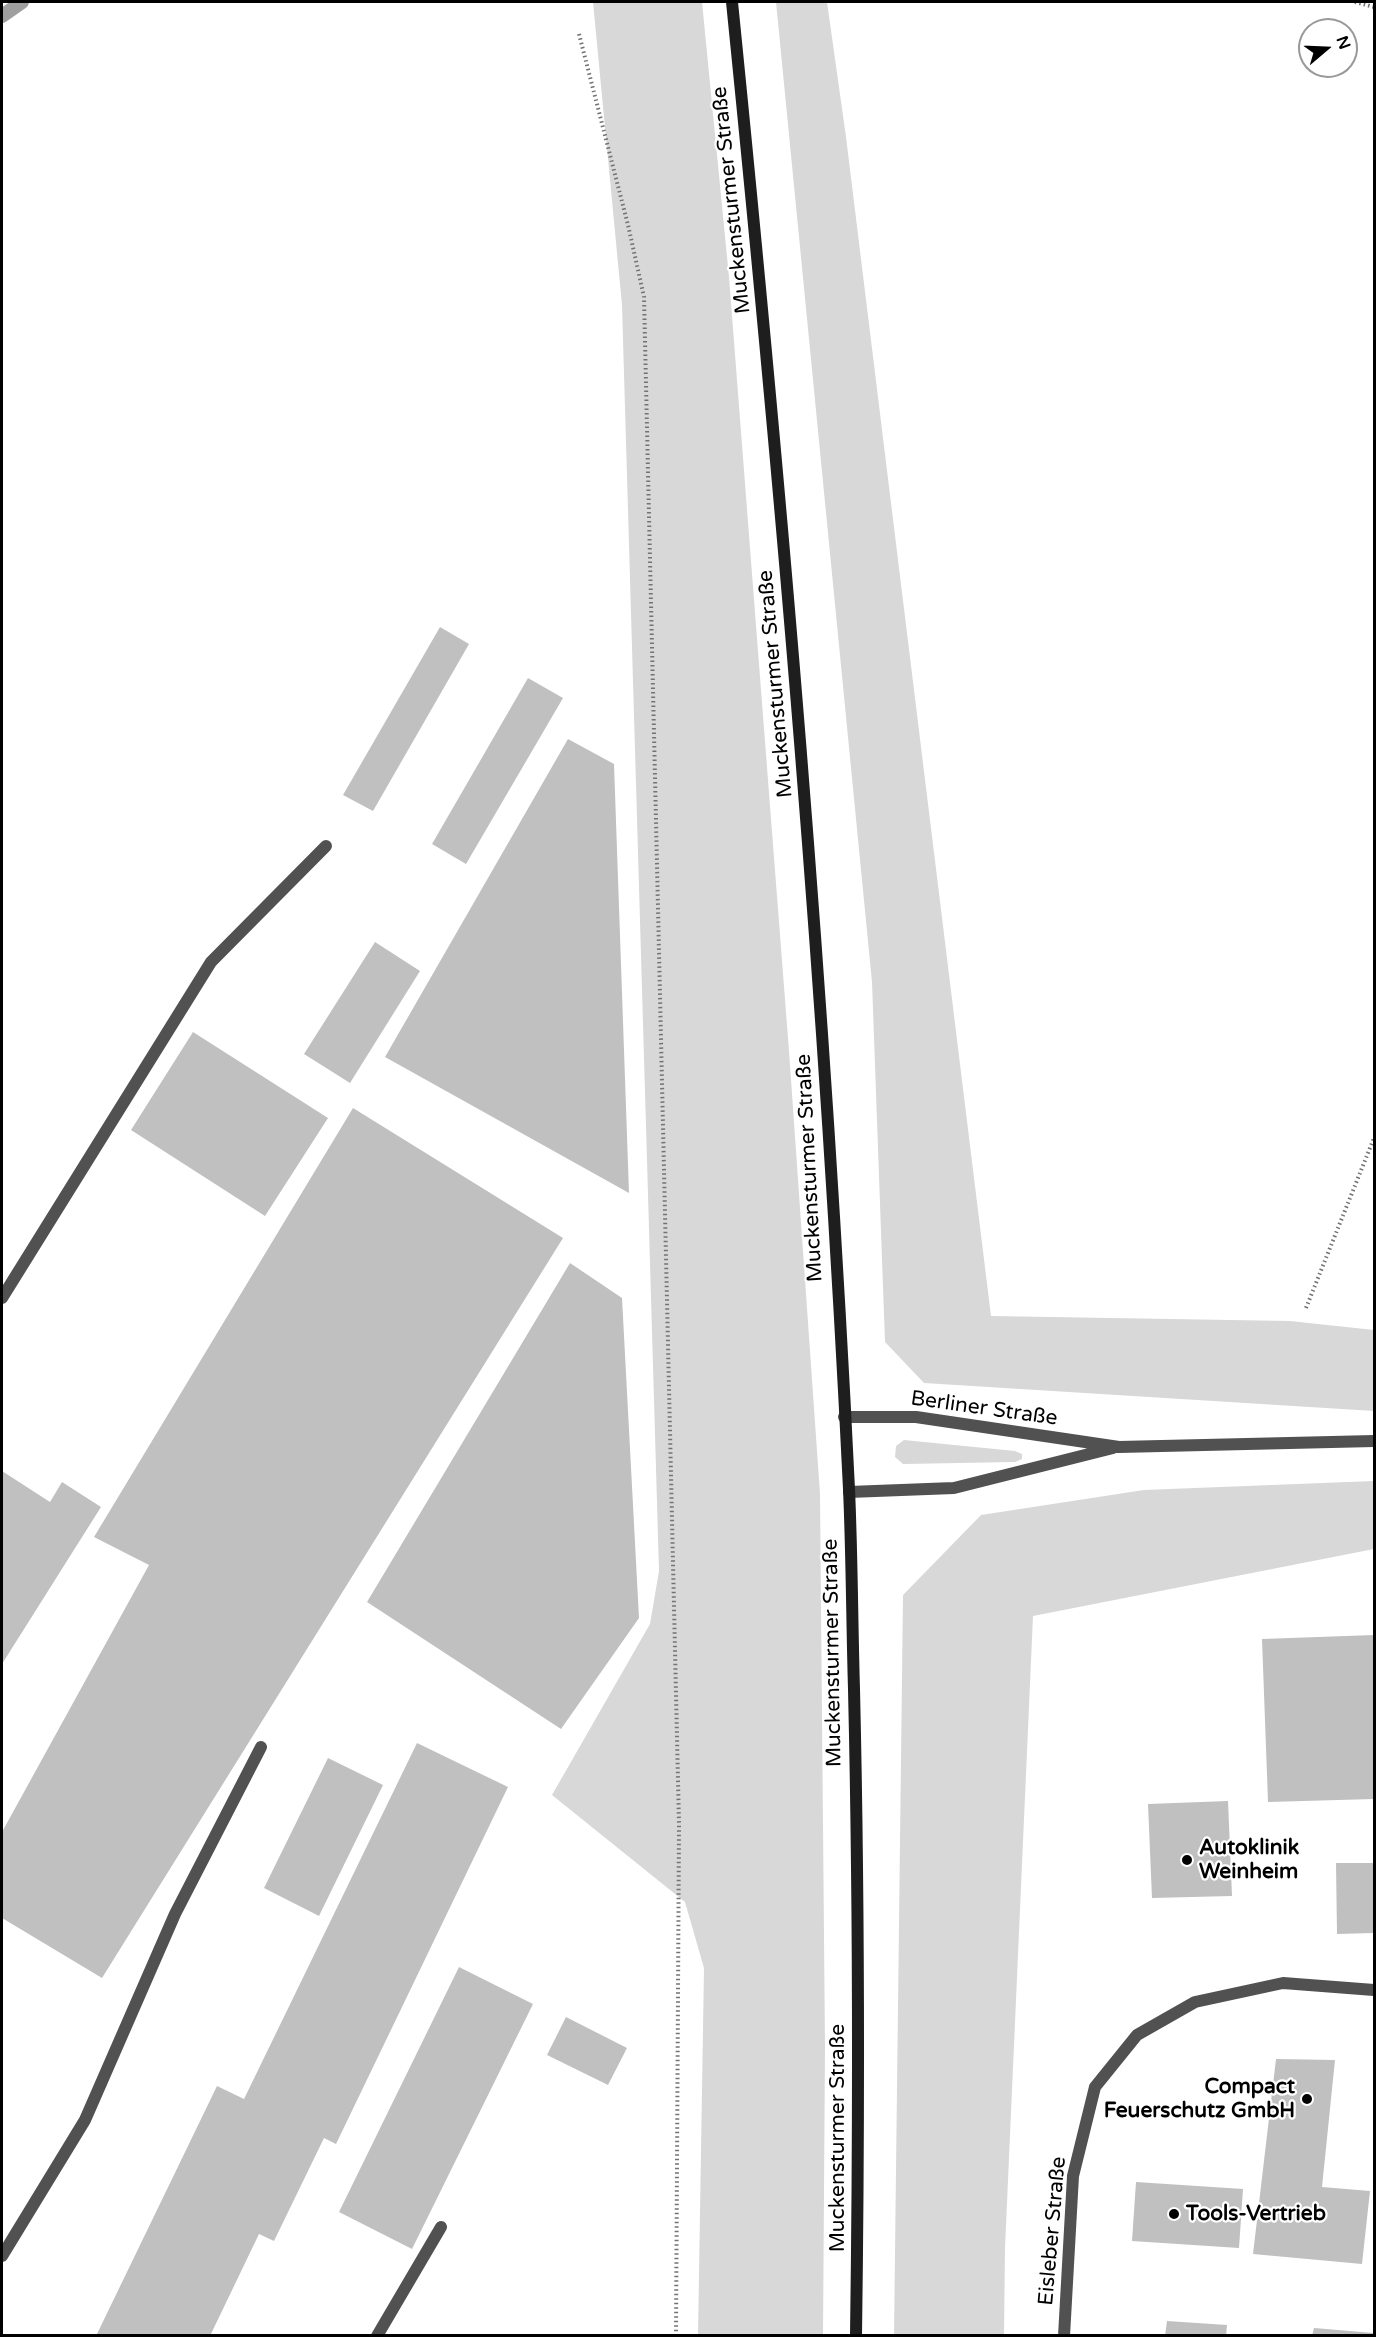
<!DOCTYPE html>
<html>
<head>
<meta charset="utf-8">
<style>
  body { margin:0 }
  #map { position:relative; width:1376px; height:2337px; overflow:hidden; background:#fff; font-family:"Varela Round",sans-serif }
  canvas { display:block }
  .frame { position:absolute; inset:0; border:3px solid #000; pointer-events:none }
  .north { position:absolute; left:1298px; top:18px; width:60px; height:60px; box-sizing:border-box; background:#fff; border:2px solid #999; border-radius:50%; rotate:71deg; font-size:16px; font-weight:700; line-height:24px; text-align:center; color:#000 }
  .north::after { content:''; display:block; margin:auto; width:21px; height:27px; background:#000; clip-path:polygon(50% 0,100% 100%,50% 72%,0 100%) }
</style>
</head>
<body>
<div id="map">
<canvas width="1376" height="2337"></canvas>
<div class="frame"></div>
<div class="north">N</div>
</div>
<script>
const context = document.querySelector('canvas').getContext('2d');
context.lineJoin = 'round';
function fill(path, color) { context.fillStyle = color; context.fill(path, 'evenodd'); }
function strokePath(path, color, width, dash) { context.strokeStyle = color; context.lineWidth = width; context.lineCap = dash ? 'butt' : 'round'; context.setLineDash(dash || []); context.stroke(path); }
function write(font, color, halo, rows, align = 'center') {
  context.font = font + ' "Varela Round",sans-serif'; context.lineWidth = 4.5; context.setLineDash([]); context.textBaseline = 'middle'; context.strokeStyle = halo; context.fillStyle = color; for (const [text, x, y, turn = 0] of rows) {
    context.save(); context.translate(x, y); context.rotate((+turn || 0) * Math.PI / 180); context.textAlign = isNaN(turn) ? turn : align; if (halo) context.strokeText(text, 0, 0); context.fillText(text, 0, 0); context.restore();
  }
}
fill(new Path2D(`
  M 593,2 L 702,2 L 729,277 L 789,1051 L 820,1494 L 825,2047 L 823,2335 L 698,2335 L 704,1968 L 685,1902 L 552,1795 L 650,1624 L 659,1571 L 622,305 Z
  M 776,2 L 827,2 L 846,137 L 991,1316 L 1290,1321 L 1374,1330 L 1374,1411 L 924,1383 L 885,1342 L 872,982 Z
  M 904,1440 L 1015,1451 L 1022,1454 L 1022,1459 L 1015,1462 L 903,1464 L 895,1457 L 896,1446 Z
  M 1374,1481 L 1374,1549 L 1033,1616 L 1005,2248 L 1004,2335 L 894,2335 L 903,1595 L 981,1515 L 1144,1490 Z`), '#d8d8d8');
strokePath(new Path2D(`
  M 2,16 L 22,2`), '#9f9f9f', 14);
fill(new Path2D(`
  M 440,627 L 469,644 L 373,811 L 343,795 Z
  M 528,678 L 563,698 L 466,864 L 432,844 Z
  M 568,739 L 614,764 L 629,1193 L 385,1057 Z
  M 375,942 L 420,971 L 350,1083 L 304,1054 Z
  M 193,1032 L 328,1118 L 265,1216 L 131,1130 Z
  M 353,1108 L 563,1238 L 102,1978 L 2,1918 L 2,1832 L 149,1565 L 94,1537 Z
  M 570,1263 L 622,1298 L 639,1618 L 561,1729 L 367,1602 Z
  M 2,1471 L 50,1502 L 62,1482 L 101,1507 L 2,1664 Z
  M 1374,1635 L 1374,1799 L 1268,1802 L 1262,1639 Z
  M 417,1743 L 508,1787 L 336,2144 L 324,2138 L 274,2241 L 259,2234 L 210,2336 L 96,2336 L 217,2086 L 244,2099 Z
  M 328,1758 L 383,1785 L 319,1916 L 264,1888 Z
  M 1228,1801 L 1232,1896 L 1152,1898 L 1148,1804 Z
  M 1336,1863 L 1374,1863 L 1374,1933 L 1337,1934 Z
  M 459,1967 L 533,2004 L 412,2249 L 339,2212 Z
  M 566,2017 L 627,2048 L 608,2085 L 547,2055 Z
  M 1276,2059 L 1335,2060 L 1322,2187 L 1370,2191 L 1362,2264 L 1253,2254 Z
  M 1136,2182 L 1243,2189 L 1239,2248 L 1132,2241 Z
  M 1167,2321 L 1227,2325 L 1226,2336 L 1165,2336 Z
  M 1314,2328 L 1374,2333 L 1374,2336 L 1312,2336 Z`), '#c0c0c0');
strokePath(new Path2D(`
  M 1355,2 L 1374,7
  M 579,34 L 628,225 L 644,297 L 679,1824 L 676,2336
  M 1306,1308 L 1374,1138`), '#737373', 4, [1.5, 3]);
strokePath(new Path2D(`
  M 2,1298 L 211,962 L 326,846
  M 2,2256 L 85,2120 L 175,1914 L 261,1747
  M 377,2336 L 441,2227`), '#515151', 12);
strokePath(new Path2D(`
  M 844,1417 L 916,1417 L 1119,1447 L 1374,1441
  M 849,1492 L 954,1488 L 1113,1448
  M 1064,2336 L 1073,2176 L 1095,2087 L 1137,2035 L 1195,2002 L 1283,1983 L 1374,1990`), '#515151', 12);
strokePath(new Path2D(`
  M 732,2 C 782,497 825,992 849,1489 C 852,1556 852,1623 854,1689 C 859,1905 859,2120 856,2336`), '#1e1e1e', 12);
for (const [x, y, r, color] of [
  [1187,1860,6,"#000"],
  [1307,2099,6,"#000"],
  [1174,2214,6,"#000"]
]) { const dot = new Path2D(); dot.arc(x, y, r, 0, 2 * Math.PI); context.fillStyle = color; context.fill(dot); strokePath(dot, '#fff', 2); }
write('21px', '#000', '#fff', [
  ["Muckensturmer Straße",732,200,-96],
  ["Muckensturmer Straße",776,684,-95],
  ["Muckensturmer Straße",810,1168,-93],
  ["Berliner Straße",984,1409,8],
  ["Muckensturmer Straße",833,1653,-91],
  ["Muckensturmer Straße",838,2138,-90],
  ["Eisleber Straße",1053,2231,-85]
]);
write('bold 21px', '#000', '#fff', [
  ["Autoklinik",1199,1848],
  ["Weinheim",1199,1872],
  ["Compact",1295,2087,"right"],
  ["Feuerschutz GmbH",1295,2111,"right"],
  ["Tools-Vertrieb",1186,2214]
], 'left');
</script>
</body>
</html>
